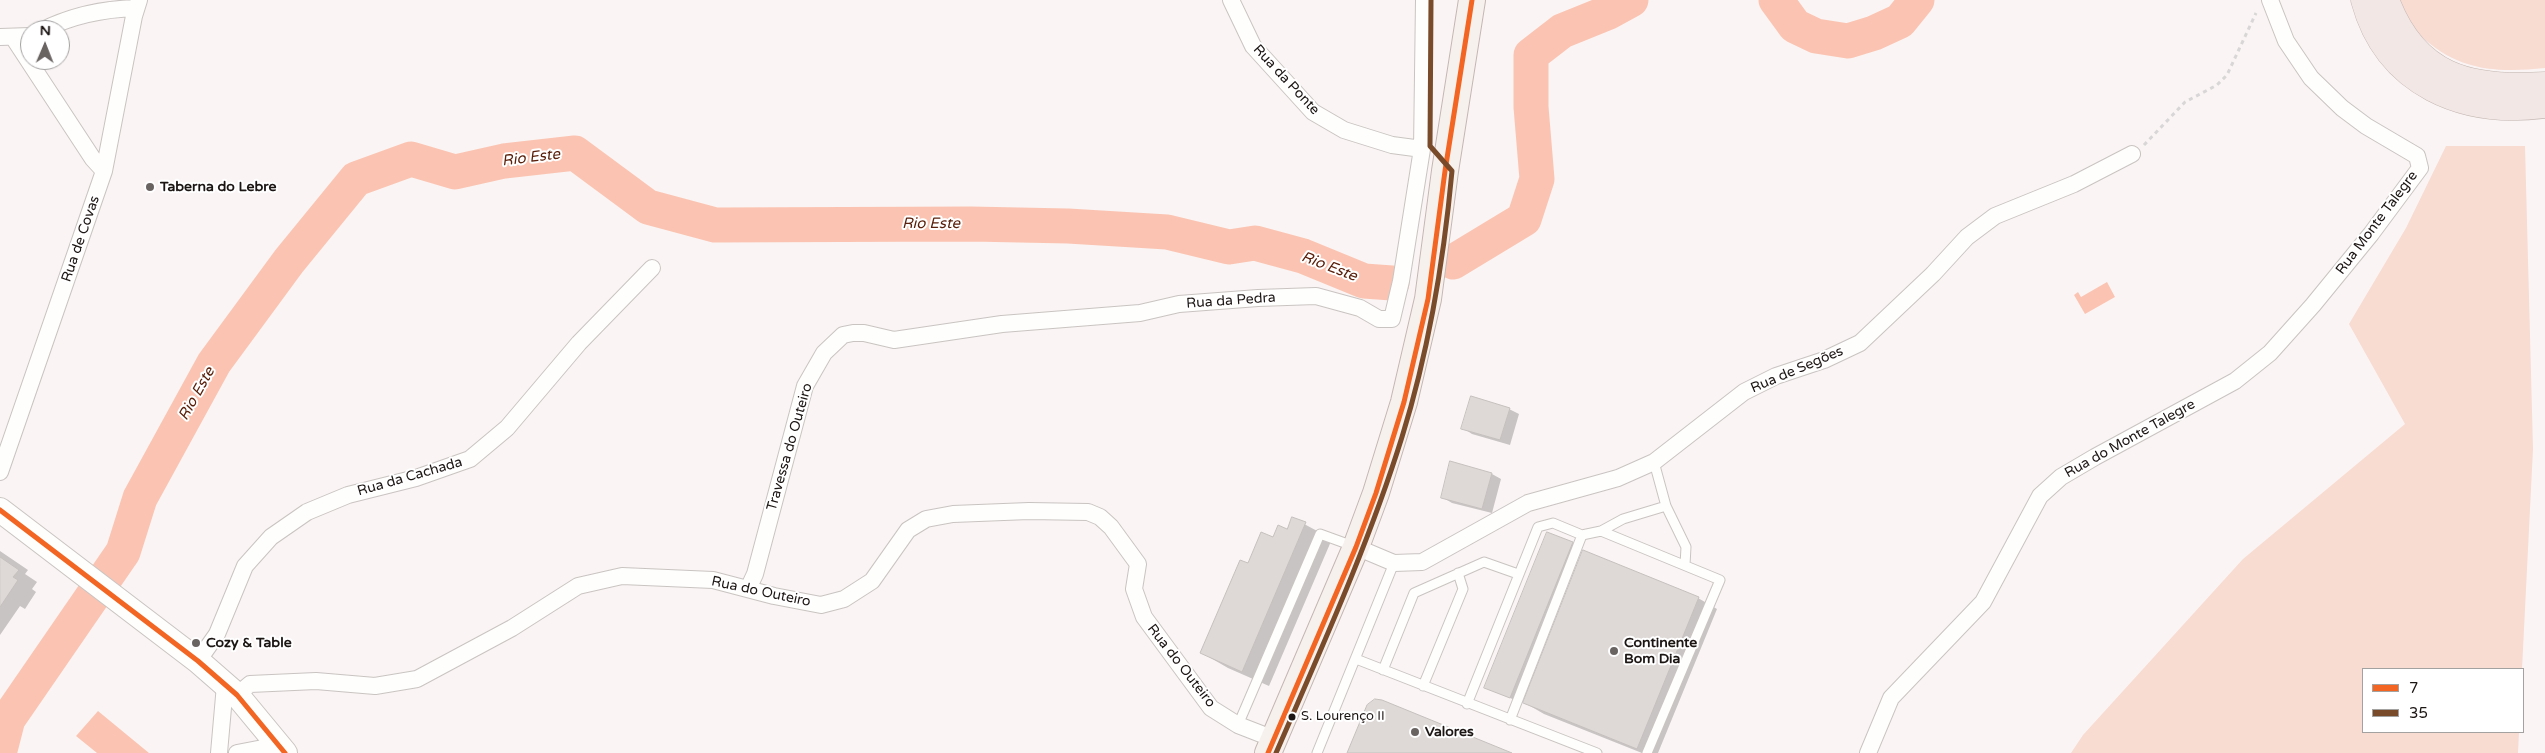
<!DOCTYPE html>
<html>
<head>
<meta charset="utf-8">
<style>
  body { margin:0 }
  #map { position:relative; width:2545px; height:753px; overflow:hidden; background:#faf5f4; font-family:"Varela Round",sans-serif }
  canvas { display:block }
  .legend { position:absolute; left:2362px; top:668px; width:162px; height:65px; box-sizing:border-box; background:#fff; border:1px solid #a4a1a1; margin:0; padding:6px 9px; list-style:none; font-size:15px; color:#1b1513 }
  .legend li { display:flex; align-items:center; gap:10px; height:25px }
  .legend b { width:25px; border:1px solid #a4a1a1 }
  .north { position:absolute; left:20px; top:20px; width:50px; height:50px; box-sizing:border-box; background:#fff; border:1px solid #a4a1a1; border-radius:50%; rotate:1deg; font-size:14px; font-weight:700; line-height:20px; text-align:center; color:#1b1513 }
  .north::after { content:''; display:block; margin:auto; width:18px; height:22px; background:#696362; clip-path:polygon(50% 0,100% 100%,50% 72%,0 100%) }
</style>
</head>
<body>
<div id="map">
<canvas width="2545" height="753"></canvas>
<ul class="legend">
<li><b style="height:6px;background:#f26522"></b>7</li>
<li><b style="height:6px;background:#7a4b2a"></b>35</li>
</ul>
<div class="north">N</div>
</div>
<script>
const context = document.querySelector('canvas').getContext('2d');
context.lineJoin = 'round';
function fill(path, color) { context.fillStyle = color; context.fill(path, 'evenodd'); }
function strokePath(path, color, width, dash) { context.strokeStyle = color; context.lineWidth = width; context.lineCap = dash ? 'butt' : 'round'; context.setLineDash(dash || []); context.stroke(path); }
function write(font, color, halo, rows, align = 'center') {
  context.font = font + ' "Varela Round",sans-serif'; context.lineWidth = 4; context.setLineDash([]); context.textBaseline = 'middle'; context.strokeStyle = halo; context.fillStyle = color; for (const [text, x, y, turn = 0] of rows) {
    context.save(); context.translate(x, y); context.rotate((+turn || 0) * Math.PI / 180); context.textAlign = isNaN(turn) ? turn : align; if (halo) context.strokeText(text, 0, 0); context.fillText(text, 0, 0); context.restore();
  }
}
fill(new Path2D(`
  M 2396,0 L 2545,0 L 2545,68 C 2497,73 2457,71 2420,35 C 2410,26 2403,11 2396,0 Z
  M 2446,146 L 2525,146 L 2533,449 L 2522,669 L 2364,669 L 2364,732 L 2519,732 L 2518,753 L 2071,753 L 2083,735 L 2243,559 L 2405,424 L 2349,324 L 2406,228 Z`), '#f8dbd1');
fill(new Path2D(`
  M 2107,282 L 2115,297 L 2085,314 L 2074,295 L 2078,292 L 2081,297 Z
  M 98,711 L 149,753 L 97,753 L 76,736 Z`), '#fbc4b2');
fill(new Path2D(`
  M 1509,409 L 1519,414 L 1510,445 L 1472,434 L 1463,428 Z
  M 1492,474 L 1501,479 L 1492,513 L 1452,503 L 1442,497 Z
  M 1293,518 L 1332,539 L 1269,686 L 1228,668 L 1202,653 L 1274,539 L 1288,530 Z
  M 1572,543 L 1576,546 L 1515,700 L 1490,690 Z
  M 0,551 L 28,570 L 25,574 L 37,582 L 32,589 L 36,592 L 25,609 L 20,606 L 0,635 Z
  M 1698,598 L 1717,609 L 1658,753 L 1642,753 L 1544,714 L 1525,703 Z`), '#0003');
strokePath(new Path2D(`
  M 1776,0 L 1795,26 L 1816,36 L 1848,41 L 1874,33 L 1900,21 L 1917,0
  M 1453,262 L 1524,219 L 1537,179 L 1531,107 L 1531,55 L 1562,31 L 1609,12 L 1631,0
  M 0,750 L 8,719 L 123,552 L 140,498 L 214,363 L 289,261 L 356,179 L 411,159 L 455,172 L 504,161 L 575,153 L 648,207 L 715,225 L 971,224 L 1068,226 L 1167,232 L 1229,247 L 1255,243 L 1303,256 L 1364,281 L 1392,283`), '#fbc4b2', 35);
const building = new Path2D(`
  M 1471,396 L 1510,408 L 1500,440 L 1461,429 Z
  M 1450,461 L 1492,473 L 1482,509 L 1441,498 Z
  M 1292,517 L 1306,522 L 1242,672 L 1200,653 L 1240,560 L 1248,563 L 1261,532 L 1273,537 L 1278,525 L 1287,529 Z
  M 1547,532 L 1573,542 L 1510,698 L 1484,688 Z
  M 1583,550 L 1699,597 L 1637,749 L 1523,703 Z
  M 0,557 L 19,570 L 13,577 L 18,580 L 0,607 Z
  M 1375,699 L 1382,700 L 1512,753 L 1347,753 L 1367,705 Z`);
fill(building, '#ded9d7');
strokePath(building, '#c5c0be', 1);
const lane = new Path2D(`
  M 1654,462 L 1666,506 L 1686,547 L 1685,565
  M 1601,531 L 1623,519 L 1666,506
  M 1356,659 L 1597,753
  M 1383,670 L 1414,593 L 1484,562 L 1518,574
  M 1423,686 L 1463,589 L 1458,573
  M 1467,704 L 1538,527 L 1553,523 L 1582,535 L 1601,531 L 1720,580 L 1647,753
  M 1510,720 L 1582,535
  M 1238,725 L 1320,534 L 1353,546
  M 1317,753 L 1394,563`);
const street = new Path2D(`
  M 1231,0 L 1253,46 L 1313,112 L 1344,130 L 1392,145 L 1422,149
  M 43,30 C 73,15 102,9 136,8
  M 0,37 L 30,36
  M 13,37 L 93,159 L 104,171
  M 0,472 L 104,171 L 134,16 L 139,0
  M 1356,547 L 1394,563 L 1422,562 L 1528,503 L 1618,478 L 1654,462 L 1744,392 L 1776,376 L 1824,360 L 1860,343 L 1933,274 L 1967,237 L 1995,216 L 2074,184 L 2132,154
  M 748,589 L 755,574 L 805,386 L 824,353 L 843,335 L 853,333 L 864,333 L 894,340 L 1002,324 L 1140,313 L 1179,304 L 1258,298 L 1316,296 L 1360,308 L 1379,319 L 1392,319 L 1401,281 L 1422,149 L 1424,0
  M 198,661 L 217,634 L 245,566 L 271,537 L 307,512 L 348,495 L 416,478 L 470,459 L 507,428 L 579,343 L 652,268
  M 237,695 L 250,684 L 316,681 L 375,686 L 417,679 L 512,628 L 578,586 L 622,576 L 713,580 L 774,596 L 821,605 L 844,599 L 872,581 L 908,530 L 926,519 L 953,514 L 1029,511 L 1088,512 L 1100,517 L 1111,527 L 1138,564 L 1134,589 L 1144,617 L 1211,708 L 1238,725 L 1274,739
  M 219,753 L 225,685
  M 237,753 L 263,748 L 283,750
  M 1868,753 L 1891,698 L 1983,602 L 2040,496 L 2061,477 L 2095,457 L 2235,381 L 2270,353 L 2313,305 L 2371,234 L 2420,168 L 2417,156 L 2366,126 L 2342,108 L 2311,78 L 2286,41 L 2270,0`);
const secondary = new Path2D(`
  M 0,510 L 198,661 L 237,695 L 285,753`);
const primary = new Path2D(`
  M 1268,753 L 1356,547 L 1376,493 L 1404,402 L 1428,299 L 1445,171 L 1472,0`);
const highway = new Path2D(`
  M 2365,0 C 2388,84 2464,115 2545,104
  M 2385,0 C 2414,78 2469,91 2545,86`);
strokePath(lane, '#c9c4c2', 11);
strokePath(street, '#c9c4c2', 18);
strokePath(secondary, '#c9c4c2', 26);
strokePath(primary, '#c4b7b3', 28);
strokePath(highway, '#c4b7b3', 29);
strokePath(new Path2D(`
  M 2144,145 L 2185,102 L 2217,85 L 2227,75 L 2256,13`), '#d8d6d6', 3, [4, 4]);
strokePath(lane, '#fefefd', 9);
strokePath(street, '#fefefd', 16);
strokePath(secondary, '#fefefd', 24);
strokePath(primary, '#f7f1ee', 26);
strokePath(highway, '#f2e7e4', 28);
strokePath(new Path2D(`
  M 0,510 L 198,661 L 237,695 L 285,753
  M 1268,753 L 1356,547 L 1376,493 L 1404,402 L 1428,299 L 1445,171 L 1472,0`), '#f26522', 5);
strokePath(new Path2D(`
  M 1276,753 C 1321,649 1368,546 1402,437 C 1428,353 1444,258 1452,171 L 1430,146 L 1431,0`), '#7a4b2a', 5);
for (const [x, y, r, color] of [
  [150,187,5,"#696362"],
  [196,643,5,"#696362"],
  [1614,651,5,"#696362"],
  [1292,717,4.5,"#1b1513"],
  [1415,732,5,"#696362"]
]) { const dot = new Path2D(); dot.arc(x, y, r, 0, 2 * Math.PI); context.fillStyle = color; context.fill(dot); strokePath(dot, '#fff', 2); }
write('13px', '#1b1513', '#fff', [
  ["S. Lourenço II",1301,717]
], 'left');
write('14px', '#1b1513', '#fff', [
  ["Rua da Ponte",1286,80,47],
  ["Rua Monte Talegre",2377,223,-53],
  ["Rua de Covas",81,239,-71],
  ["Rua da Pedra",1231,301,-4],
  ["Rua de Segões",1797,370,-23],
  ["Rua do Monte Talegre",2130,439,-29],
  ["Travessa do Outeiro",790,447,-74],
  ["Rua da Cachada",410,477,-16],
  ["Rua do Outeiro",761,592,12],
  ["Rua do Outeiro",1181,666,52]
]);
write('bold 14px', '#1b1513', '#fff', [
  ["Taberna do Lebre",160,187],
  ["Cozy & Table",206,643],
  ["Continente",1624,643],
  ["Bom Dia",1624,659],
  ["Valores",1425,732]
], 'left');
write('italic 15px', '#5a200b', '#fff', [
  ["Rio Este",531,158,-7],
  ["Rio Este",931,224],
  ["Rio Este",1329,267,21],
  ["Rio Este",197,394,-61]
]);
</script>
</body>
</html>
